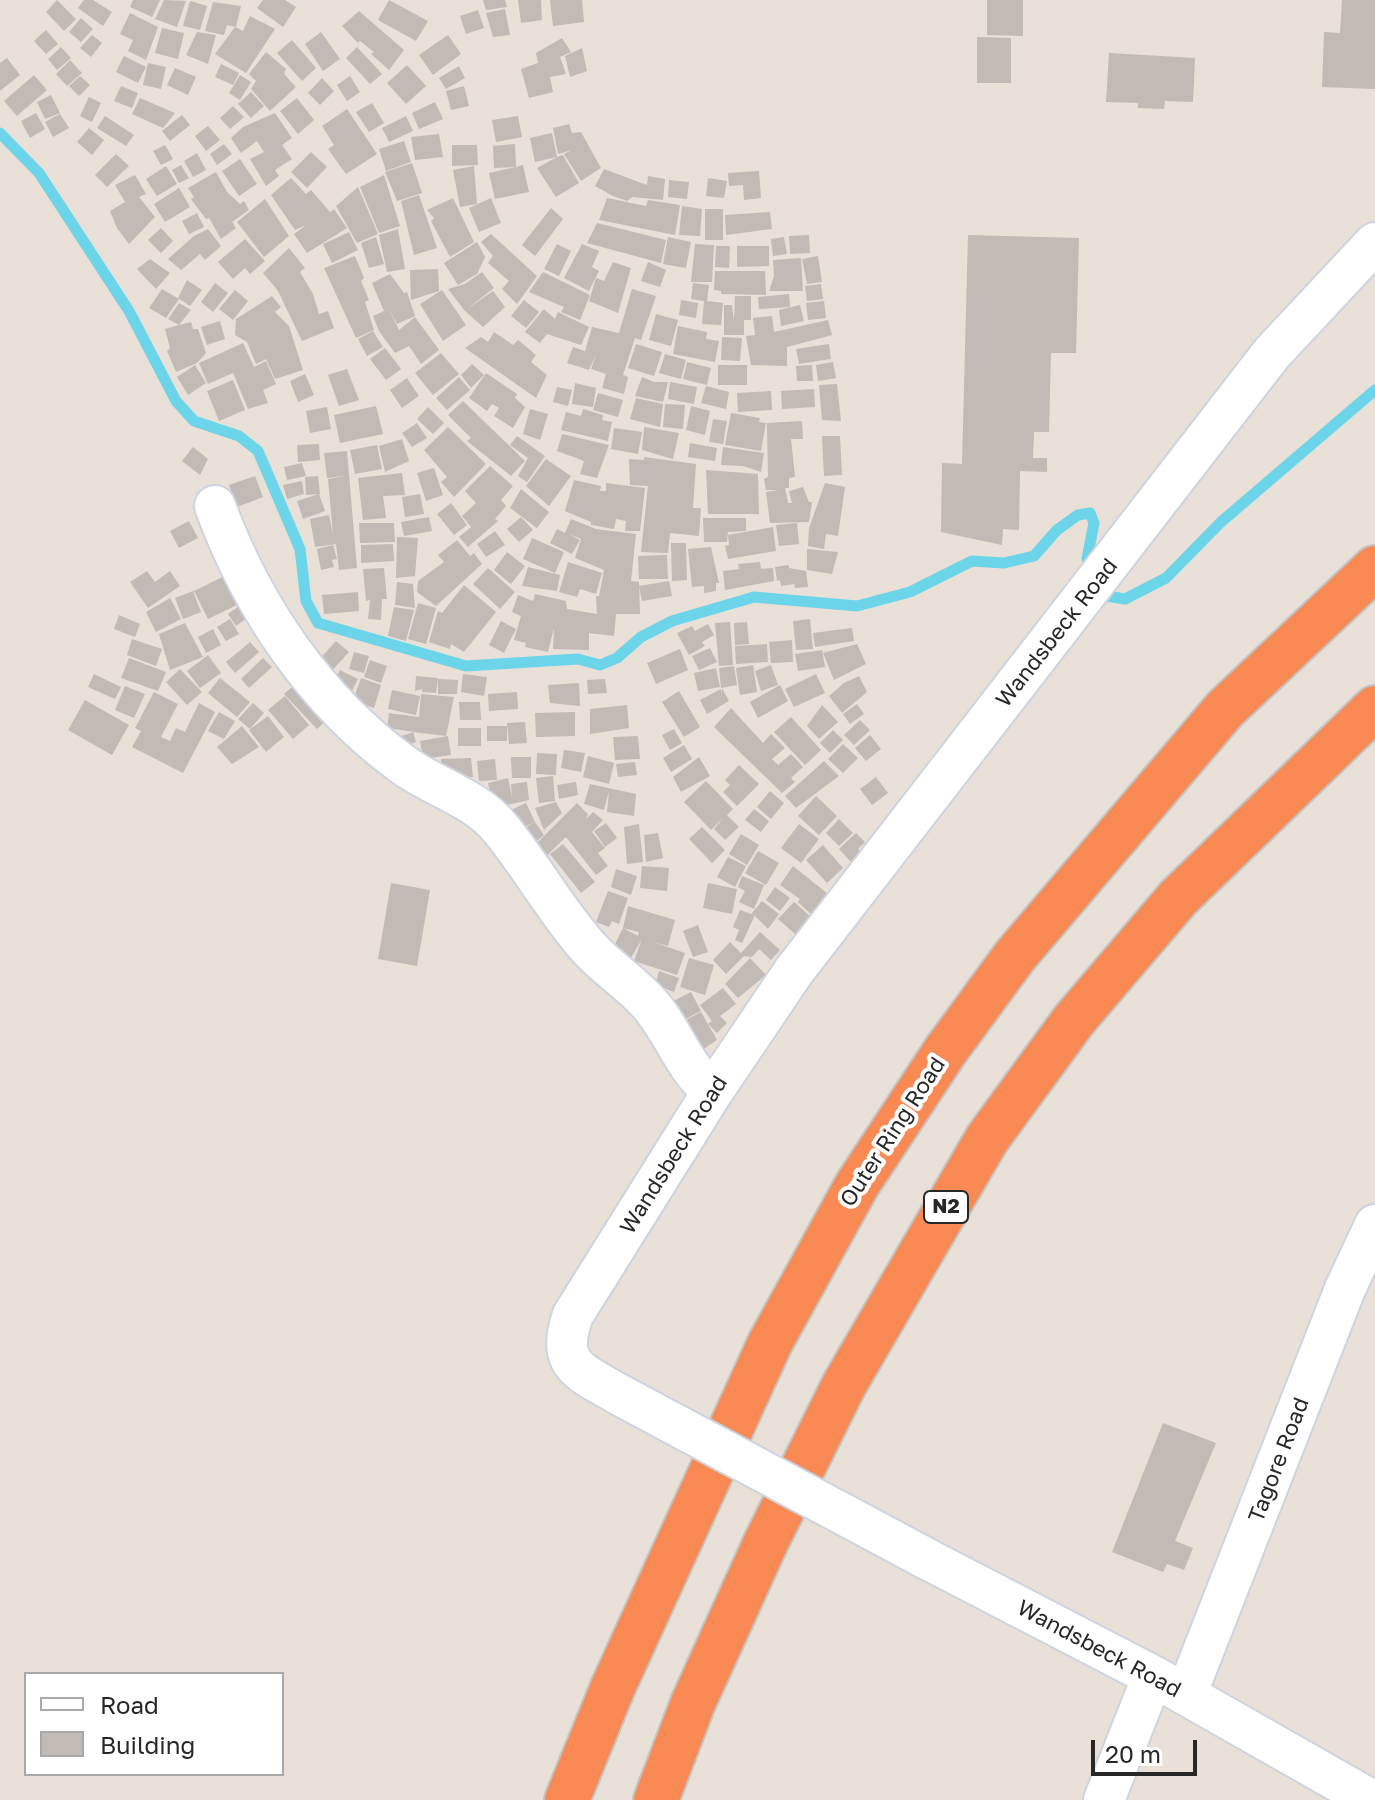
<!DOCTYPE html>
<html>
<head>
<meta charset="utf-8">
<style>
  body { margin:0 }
  #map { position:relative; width:1375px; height:1800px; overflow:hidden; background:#e9e0d8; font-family:"Golos Text",sans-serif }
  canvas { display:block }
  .legend { position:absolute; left:24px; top:1672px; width:260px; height:104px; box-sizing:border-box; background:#fff; border:2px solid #a9a9a9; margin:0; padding:10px 14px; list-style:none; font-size:24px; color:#272727 }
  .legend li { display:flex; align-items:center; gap:16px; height:40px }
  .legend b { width:40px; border:2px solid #a9a9a9 }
  .scale { position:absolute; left:1091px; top:1740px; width:106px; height:36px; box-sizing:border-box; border:4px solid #272727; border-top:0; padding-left:10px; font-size:24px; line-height:28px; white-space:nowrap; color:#272727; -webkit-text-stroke:6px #fff; paint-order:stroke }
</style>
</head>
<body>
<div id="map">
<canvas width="1375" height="1800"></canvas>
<ul class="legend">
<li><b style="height:10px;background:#fff"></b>Road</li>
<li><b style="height:22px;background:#c1bab5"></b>Building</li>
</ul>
<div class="scale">20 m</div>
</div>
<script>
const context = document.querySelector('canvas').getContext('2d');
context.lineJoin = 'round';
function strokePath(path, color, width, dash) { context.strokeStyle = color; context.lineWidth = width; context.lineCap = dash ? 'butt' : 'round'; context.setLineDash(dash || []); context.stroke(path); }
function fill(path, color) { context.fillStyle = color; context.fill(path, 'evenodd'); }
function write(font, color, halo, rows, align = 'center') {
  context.font = font + ' "Golos Text",sans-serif'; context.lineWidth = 8; context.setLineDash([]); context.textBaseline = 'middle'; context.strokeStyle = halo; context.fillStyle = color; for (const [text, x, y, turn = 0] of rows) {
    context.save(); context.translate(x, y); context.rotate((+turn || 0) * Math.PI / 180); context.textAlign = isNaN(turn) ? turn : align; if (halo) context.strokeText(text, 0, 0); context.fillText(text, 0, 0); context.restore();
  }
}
strokePath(new Path2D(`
  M 0,133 L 39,173 L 129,311 L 176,401 L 194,421 L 239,436 L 258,451 L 300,549 L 306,601 L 318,623 L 466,666 L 578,659 L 600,665 L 617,658 L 641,637 L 672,621 L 754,597 L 857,606 L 910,592 L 972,561 L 1004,563 L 1034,556 L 1057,530 L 1078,515 L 1090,513 L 1094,523 L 1087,559
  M 1106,596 L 1125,599 L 1166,578 L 1221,522 L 1375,390`), '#6cd5ea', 11);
fill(new Path2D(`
  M 57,0 L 76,19 L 64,31 L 46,12 Z
  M 84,0 L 93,0 L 112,12 L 103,26 L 78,8 Z
  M 133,0 L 160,0 L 152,17 L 130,7 Z
  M 164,0 L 186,1 L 177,27 L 155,19 Z
  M 263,0 L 285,0 L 296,7 L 283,27 L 257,8 Z
  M 389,0 L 428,21 L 416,41 L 378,20 Z
  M 483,0 L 505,0 L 507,7 L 486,10 Z
  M 518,0 L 541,0 L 542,20 L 521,23 Z
  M 550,0 L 582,0 L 584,22 L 553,26 Z
  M 987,0 L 1023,0 L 1023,36 L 987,35 Z
  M 1342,0 L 1375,0 L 1375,89 L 1322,87 L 1324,32 L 1340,33 Z
  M 190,1 L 207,6 L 200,30 L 183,26 Z
  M 213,2 L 241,6 L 236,27 L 227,25 L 224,35 L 205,31 Z
  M 505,9 L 510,35 L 493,37 L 486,13 Z
  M 478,10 L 484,28 L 466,34 L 460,16 Z
  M 359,11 L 404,50 L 389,70 L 371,54 L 374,52 L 360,41 L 358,43 L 342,26 Z
  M 130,13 L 158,27 L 146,60 L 128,51 L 133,40 L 120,34 Z
  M 250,16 L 275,29 L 246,73 L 215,54 L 235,27 L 243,31 Z
  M 81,18 L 93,29 L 81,42 L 69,32 Z
  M 162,28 L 184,33 L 178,59 L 155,53 Z
  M 46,30 L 58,44 L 46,54 L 34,41 Z
  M 197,32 L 216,35 L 208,64 L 186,55 Z
  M 321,32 L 340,59 L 323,71 L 305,44 Z
  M 92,35 L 102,43 L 91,57 L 80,48 Z
  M 448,35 L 461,54 L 433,75 L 419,55 Z
  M 977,37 L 1011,38 L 1011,83 L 977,83 Z
  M 562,38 L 571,52 L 560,57 L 566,74 L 550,77 L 553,92 L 529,98 L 521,69 L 538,63 L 536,53 Z
  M 292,40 L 316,68 L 302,81 L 277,53 Z
  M 61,47 L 71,58 L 57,70 L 48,59 Z
  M 357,47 L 382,74 L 370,84 L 346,58 Z
  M 582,48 L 587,71 L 570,77 L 565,56 Z
  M 266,52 L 286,69 L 284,74 L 296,87 L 270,111 L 251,89 L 256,81 L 249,74 Z
  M 1109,53 L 1195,58 L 1193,102 L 1165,101 L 1164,109 L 1138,108 L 1138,103 L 1106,102 Z
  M 124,56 L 146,67 L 138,83 L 116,72 Z
  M 7,58 L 20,75 L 0,91 L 0,63 Z
  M 70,60 L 82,73 L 67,86 L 56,74 Z
  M 148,63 L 166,67 L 161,89 L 143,85 Z
  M 221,64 L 239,73 L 233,85 L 215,77 Z
  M 407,65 L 426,86 L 406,104 L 387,83 Z
  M 459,66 L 465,78 L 446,89 L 439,78 Z
  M 175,68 L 196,77 L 188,95 L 167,85 Z
  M 34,75 L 47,90 L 17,116 L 4,101 Z
  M 240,75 L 251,82 L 240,100 L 229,93 Z
  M 80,76 L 90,85 L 79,96 L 69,86 Z
  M 350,76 L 360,92 L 347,101 L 337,85 Z
  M 322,78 L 334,91 L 320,105 L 308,93 Z
  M 121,86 L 138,93 L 132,108 L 114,101 Z
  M 464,86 L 469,106 L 451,110 L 446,91 Z
  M 251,92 L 264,106 L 251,118 L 238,104 Z
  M 51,95 L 60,113 L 45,119 L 37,102 Z
  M 89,97 L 101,103 L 92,122 L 80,116 Z
  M 140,98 L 175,113 L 163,128 L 132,114 Z
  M 297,98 L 314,120 L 298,134 L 280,111 Z
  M 435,102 L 443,119 L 419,129 L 412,113 Z
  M 372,103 L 384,123 L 369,132 L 356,112 Z
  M 233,106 L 244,117 L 230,129 L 220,118 Z
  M 347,109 L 377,154 L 346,174 L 328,149 L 334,145 L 322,126 Z
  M 36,113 L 45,129 L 30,138 L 21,121 Z
  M 275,113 L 292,138 L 282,145 L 292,159 L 275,170 L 279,176 L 266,186 L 250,159 L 264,152 L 257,141 L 241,153 L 231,138 L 243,127 Z
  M 60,114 L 69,128 L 53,137 L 45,122 Z
  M 182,115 L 190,125 L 170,141 L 162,131 Z
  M 105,116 L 134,135 L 126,146 L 97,128 Z
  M 406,116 L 413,131 L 389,142 L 382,128 Z
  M 518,116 L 522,137 L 496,142 L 492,120 Z
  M 569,124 L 572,133 L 581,132 L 601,168 L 581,181 L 564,154 L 572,150 L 558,154 L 553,128 Z
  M 208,126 L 220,140 L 206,151 L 195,136 Z
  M 89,128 L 104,140 L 92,155 L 77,142 Z
  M 552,133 L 557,157 L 563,155 L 579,183 L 556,197 L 537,168 L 557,157 L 535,162 L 530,138 Z
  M 439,134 L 443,157 L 415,160 L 411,137 Z
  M 404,141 L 411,162 L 386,171 L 379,149 Z
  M 224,144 L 232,154 L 217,165 L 210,154 Z
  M 515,144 L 516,167 L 523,165 L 529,192 L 495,199 L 489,173 L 516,167 L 494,168 L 493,146 Z
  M 165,145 L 173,159 L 161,165 L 153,151 Z
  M 452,145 L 477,145 L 478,165 L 452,166 Z
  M 311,152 L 327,167 L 307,188 L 291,172 Z
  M 197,153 L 206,170 L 193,177 L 184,161 Z
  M 116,154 L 129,166 L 107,187 L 95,175 Z
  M 240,159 L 257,184 L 239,196 L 222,171 Z
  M 412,163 L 422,193 L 397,201 L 385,172 Z
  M 181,165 L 189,178 L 179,183 L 172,170 Z
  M 166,166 L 177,184 L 157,196 L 146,179 Z
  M 474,166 L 477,204 L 460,207 L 453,170 Z
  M 604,169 L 647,185 L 648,176 L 665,179 L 663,200 L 632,197 L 627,201 L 613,196 L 595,186 Z
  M 759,171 L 761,198 L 744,200 L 743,185 L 729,186 L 728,173 Z
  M 216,172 L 227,192 L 240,204 L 244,201 L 249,210 L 232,222 L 236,228 L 221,239 L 209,218 L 206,219 L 191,199 L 194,197 L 188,188 Z
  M 135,175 L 146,194 L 139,197 L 155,217 L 129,244 L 117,228 L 110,211 L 125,202 L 115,185 Z
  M 384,175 L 400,226 L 379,233 L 360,187 Z
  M 291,178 L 306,194 L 311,190 L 330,212 L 334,209 L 347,228 L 307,253 L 294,234 L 306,225 L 295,230 L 271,195 Z
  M 708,178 L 727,181 L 724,198 L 706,196 Z
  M 669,180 L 689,182 L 687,199 L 668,197 Z
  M 358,187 L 378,234 L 357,243 L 336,206 Z
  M 179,188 L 190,207 L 165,222 L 154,204 Z
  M 419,195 L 437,248 L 414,255 L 401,201 Z
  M 453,198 L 474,242 L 450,257 L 431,221 L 434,218 L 427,210 Z
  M 491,198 L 501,223 L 479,232 L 469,208 Z
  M 607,198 L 646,206 L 648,200 L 680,205 L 675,235 L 599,220 Z
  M 265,199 L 289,236 L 264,257 L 237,222 Z
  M 682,206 L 702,209 L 700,236 L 679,235 Z
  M 551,208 L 563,219 L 535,256 L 522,245 Z
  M 705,209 L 723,209 L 723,240 L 705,240 Z
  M 770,212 L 772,229 L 726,235 L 725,215 Z
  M 197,213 L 204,227 L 189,234 L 182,221 Z
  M 597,223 L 666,240 L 661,263 L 587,243 Z
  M 161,228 L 173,241 L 161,253 L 148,240 Z
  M 208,229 L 221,246 L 205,260 L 200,254 L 181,270 L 168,259 L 194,236 Z
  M 398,229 L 405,269 L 387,272 L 379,235 Z
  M 349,232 L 358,250 L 332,263 L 323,244 Z
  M 491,234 L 537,276 L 517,304 L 502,289 L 509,281 L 488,263 L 493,256 L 481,242 Z
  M 809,235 L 810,253 L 790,254 L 789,236 Z
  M 968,235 L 1079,238 L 1076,353 L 1051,353 L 1049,432 L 1034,432 L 1033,458 L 1047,458 L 1047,472 L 1020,471 L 1019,530 L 1003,529 L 1002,545 L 941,532 L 942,463 L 962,464 Z
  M 376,237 L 384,264 L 369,268 L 361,243 Z
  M 668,237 L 691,242 L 686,268 L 663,264 Z
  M 784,237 L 787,254 L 773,256 L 771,239 Z
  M 245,239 L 265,261 L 250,274 L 245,268 L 233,279 L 218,262 Z
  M 477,242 L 485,257 L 477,274 L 458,285 L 444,263 Z
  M 557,244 L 571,251 L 559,276 L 544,269 Z
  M 582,244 L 599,251 L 592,267 L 599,271 L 589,291 L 564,278 Z
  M 695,244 L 714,245 L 712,282 L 691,282 Z
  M 716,246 L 730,246 L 729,268 L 715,267 Z
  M 737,246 L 769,246 L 769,266 L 737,267 Z
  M 289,248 L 305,268 L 300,272 L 313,294 L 319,314 L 328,311 L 334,328 L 302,341 L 278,291 L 263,273 Z
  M 355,256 L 364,278 L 361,281 L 369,300 L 365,302 L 374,330 L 356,338 L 324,268 Z
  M 818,256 L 822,282 L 807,284 L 802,259 Z
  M 801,258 L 803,291 L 769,291 L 774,276 L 773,260 Z
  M 150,259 L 170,273 L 156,289 L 137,269 Z
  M 613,262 L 631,268 L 618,313 L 589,301 L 596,278 L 604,281 Z
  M 648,262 L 666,270 L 660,287 L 641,281 Z
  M 438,269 L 439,291 L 411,300 L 410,270 Z
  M 715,271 L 765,271 L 766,295 L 721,294 L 721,291 L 714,290 Z
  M 482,272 L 494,288 L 467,309 L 493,291 L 505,307 L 483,327 L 465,311 L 448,289 L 465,284 Z
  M 543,272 L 590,295 L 580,320 L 561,312 L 564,307 L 529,292 Z
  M 390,274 L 404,293 L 407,292 L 415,316 L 397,324 L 388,308 L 399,330 L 415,317 L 439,350 L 421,364 L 409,346 L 395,353 L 379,331 L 373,316 L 384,311 L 372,283 Z
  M 187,280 L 202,290 L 190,306 L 178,298 Z
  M 215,283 L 228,293 L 213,312 L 201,302 Z
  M 693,283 L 709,285 L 707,301 L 723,303 L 721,325 L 702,324 L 704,301 L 691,299 Z
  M 821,284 L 823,299 L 807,301 L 805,286 Z
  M 162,289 L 179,299 L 166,318 L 149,308 Z
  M 632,289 L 656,296 L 641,340 L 635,338 L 623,375 L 628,377 L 624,394 L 602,388 L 606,374 L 591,369 L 596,354 L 589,370 L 567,363 L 573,347 L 585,351 L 592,327 L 619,333 Z
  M 235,290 L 248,301 L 233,320 L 219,309 Z
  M 442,290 L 466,325 L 443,341 L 420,304 Z
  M 789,294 L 790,307 L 759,309 L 758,297 Z
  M 272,296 L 281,307 L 275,312 L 289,326 L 303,370 L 275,379 L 266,359 L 256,364 L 247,342 L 235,335 L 236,319 Z
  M 735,296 L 751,296 L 751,320 L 744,320 L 744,335 L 724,335 L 724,305 L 732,305 L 734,321 Z
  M 524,300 L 539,312 L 526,328 L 511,316 Z
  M 681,300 L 698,303 L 696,318 L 679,315 Z
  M 824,301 L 826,318 L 808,320 L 806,303 Z
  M 179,303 L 191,310 L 179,325 L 191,322 L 193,329 L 198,329 L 206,353 L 197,363 L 176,372 L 167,351 L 170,348 L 165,329 L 179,325 L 168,319 Z
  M 800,305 L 804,321 L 781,326 L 779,310 Z
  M 544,309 L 555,319 L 558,312 L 589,327 L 581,345 L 547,334 L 540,343 L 525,332 Z
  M 656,314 L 678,320 L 671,346 L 649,340 Z
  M 772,316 L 774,332 L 828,320 L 832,335 L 787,347 L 787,366 L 751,365 L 746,336 L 755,335 L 753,318 Z
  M 220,321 L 225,339 L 207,345 L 201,327 Z
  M 678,326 L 707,332 L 706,339 L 719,341 L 715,362 L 673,354 Z
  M 373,331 L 383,347 L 367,356 L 358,339 Z
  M 494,332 L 513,345 L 518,340 L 536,355 L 531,362 L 547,375 L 536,398 L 465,348 L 481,337 L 488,342 Z
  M 722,337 L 742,338 L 740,361 L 721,360 Z
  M 243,343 L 254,367 L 266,361 L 276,384 L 263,390 L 268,403 L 248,409 L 233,373 L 208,384 L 199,363 Z
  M 636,344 L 662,352 L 654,376 L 628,368 Z
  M 829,344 L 831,359 L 799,364 L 796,349 Z
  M 385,348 L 401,369 L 386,380 L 370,359 Z
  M 441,353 L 459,374 L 433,395 L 415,373 Z
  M 665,354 L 686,360 L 681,379 L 659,373 Z
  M 687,362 L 711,368 L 707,385 L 683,379 Z
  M 833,362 L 836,378 L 818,381 L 816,365 Z
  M 472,364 L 484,375 L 471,388 L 461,375 Z
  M 195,365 L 206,383 L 188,395 L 177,377 Z
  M 718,365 L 747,365 L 747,385 L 718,385 Z
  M 812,365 L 813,381 L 797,381 L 796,366 Z
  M 347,369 L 359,400 L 339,406 L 328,375 Z
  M 486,373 L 517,394 L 515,398 L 525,407 L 513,428 L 494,416 L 499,408 L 492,404 L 487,411 L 469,398 Z
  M 305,374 L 314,395 L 298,402 L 290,381 Z
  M 459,377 L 470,390 L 447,410 L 436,398 Z
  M 642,377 L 654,382 L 668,382 L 663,402 L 635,396 Z
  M 407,378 L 419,396 L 402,408 L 390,390 Z
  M 233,380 L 245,410 L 219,421 L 207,391 Z
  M 670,382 L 697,387 L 694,404 L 668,399 Z
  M 575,383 L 596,388 L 593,407 L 572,404 Z
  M 837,384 L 841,421 L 822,420 L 819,385 Z
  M 706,386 L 729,392 L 726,409 L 701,403 Z
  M 557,387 L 572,390 L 568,406 L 553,402 Z
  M 814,389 L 815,407 L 782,409 L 781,391 Z
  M 771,391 L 772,410 L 738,412 L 737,393 Z
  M 598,393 L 623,400 L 618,417 L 593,410 Z
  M 636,398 L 663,404 L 660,427 L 630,419 Z
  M 463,401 L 525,461 L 511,476 L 467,441 L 471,438 L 448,415 Z
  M 665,404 L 685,405 L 683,429 L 663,427 Z
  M 376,406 L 383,434 L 340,443 L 334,415 Z
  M 691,406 L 710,411 L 705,435 L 686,430 Z
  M 327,407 L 331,429 L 310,433 L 306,411 Z
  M 428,407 L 444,423 L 433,434 L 417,419 Z
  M 530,409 L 548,414 L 540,440 L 523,434 Z
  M 583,409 L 603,415 L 602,420 L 612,422 L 608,441 L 561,430 L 566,412 L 581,416 Z
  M 731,413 L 760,418 L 759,422 L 766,423 L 761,451 L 725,445 Z
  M 713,419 L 727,421 L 723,444 L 709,442 Z
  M 802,421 L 803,439 L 791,439 L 795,477 L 789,478 L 789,488 L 785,488 L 788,503 L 792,503 L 789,491 L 803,487 L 809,502 L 812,502 L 809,522 L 770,523 L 766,492 L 779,490 L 766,490 L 764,479 L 768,477 L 767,423 Z
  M 417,423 L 427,438 L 412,447 L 402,433 Z
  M 448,427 L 486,464 L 454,497 L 441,482 L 447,477 L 424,450 Z
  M 644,427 L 679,433 L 673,459 L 642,450 Z
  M 614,428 L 642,432 L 638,454 L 611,449 Z
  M 562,434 L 609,445 L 597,478 L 580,474 L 584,461 L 557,451 Z
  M 517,436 L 545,456 L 527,482 L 518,476 L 528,458 L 510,445 Z
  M 822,436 L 840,436 L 842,475 L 824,476 Z
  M 402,439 L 409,461 L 385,472 L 379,446 Z
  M 690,443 L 717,448 L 715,461 L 688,457 Z
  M 319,444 L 320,460 L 298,462 L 297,445 Z
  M 377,445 L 382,469 L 355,474 L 350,450 Z
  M 193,447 L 208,459 L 200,475 L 182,461 Z
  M 723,447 L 764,453 L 761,472 L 743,466 L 721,465 Z
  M 347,451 L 357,568 L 339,570 L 336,544 L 315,547 L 310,519 L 329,515 L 333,534 L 328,479 L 344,476 L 327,478 L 324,453 Z
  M 644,457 L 696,464 L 693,508 L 701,508 L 699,536 L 670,533 L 668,553 L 641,552 L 648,486 L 630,485 L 629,459 L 644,460 Z
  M 546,459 L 571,476 L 549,506 L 526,486 Z
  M 302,463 L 306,476 L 287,480 L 284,467 Z
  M 490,466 L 513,486 L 501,500 L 506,506 L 495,519 L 498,521 L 468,547 L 459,537 L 471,527 L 462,516 L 476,503 L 465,491 Z
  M 434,468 L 443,495 L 426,501 L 417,473 Z
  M 706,470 L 758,474 L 759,514 L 708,514 Z
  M 402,473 L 405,495 L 383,496 L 386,518 L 363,520 L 358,478 Z
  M 255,476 L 263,497 L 237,507 L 229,485 Z
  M 318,476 L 320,494 L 306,495 L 305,477 Z
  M 574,480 L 601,486 L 600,491 L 606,491 L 606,483 L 645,488 L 640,531 L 625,531 L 626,521 L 616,519 L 614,529 L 591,525 L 591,522 L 565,511 Z
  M 302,481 L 304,494 L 287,499 L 283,485 Z
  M 825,483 L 845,487 L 838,536 L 826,534 L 824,549 L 808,546 L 809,528 Z
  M 521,489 L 549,512 L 537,528 L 510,508 Z
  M 319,494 L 325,511 L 303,519 L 297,501 Z
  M 420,494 L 424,514 L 405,517 L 402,497 Z
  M 451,503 L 467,525 L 454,535 L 437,514 Z
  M 429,517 L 432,531 L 404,536 L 401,522 Z
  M 521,517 L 533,530 L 519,542 L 507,529 Z
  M 703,518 L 746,518 L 746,531 L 728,532 L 727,542 L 704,542 Z
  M 571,519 L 596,529 L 636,534 L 631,581 L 639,582 L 640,614 L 616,614 L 614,636 L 589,633 L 589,650 L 553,649 L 554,628 L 548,652 L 525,647 L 526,643 L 514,640 L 521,616 L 512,612 L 518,595 L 533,601 L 535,594 L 566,601 L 567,609 L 597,614 L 596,596 L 599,596 L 604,570 L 575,558 L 581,539 L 569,534 L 580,540 L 572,554 L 550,543 L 557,529 L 565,533 Z
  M 189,521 L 198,538 L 179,548 L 170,531 Z
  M 359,523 L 394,523 L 395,542 L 360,543 Z
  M 797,523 L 799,544 L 779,546 L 776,525 Z
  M 773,527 L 776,551 L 728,559 L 725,546 L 729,545 L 728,535 Z
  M 495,531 L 505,545 L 486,557 L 477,544 Z
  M 397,537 L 418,538 L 415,576 L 396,578 Z
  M 532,538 L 564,552 L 555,573 L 523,559 Z
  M 457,540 L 470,556 L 474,553 L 482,564 L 436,606 L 417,592 L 418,581 L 444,562 L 438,555 Z
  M 671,543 L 686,543 L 687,580 L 672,581 Z
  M 393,544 L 394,561 L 361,563 L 361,545 Z
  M 333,545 L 337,559 L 332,560 L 334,567 L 321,570 L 317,549 Z
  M 711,547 L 719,583 L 716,583 L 716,591 L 704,593 L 704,586 L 692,587 L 688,549 Z
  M 807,549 L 838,552 L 832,574 L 807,570 Z
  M 507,552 L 525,566 L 511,584 L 494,570 Z
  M 667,555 L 668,579 L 639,579 L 638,556 Z
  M 568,562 L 602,573 L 596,594 L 580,589 L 577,597 L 559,592 Z
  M 760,562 L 761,569 L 773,568 L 774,581 L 725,590 L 723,571 L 739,569 L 738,564 Z
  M 789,565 L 789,568 L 806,571 L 808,587 L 795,588 L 794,584 L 781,586 L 780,580 L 777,581 L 775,567 Z
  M 528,567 L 560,575 L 557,591 L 522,586 Z
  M 384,568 L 387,599 L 382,599 L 381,620 L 368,619 L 370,600 L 366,601 L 363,569 Z
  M 488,568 L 515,592 L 500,609 L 473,584 Z
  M 147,571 L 155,582 L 170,571 L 180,586 L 148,608 L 130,582 Z
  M 233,572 L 247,600 L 208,619 L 194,591 Z
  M 669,581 L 672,596 L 642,601 L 639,586 Z
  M 397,582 L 413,584 L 415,608 L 395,605 Z
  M 464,585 L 496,612 L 464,652 L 451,644 L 450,649 L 429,642 L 438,611 L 442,613 Z
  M 193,591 L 201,612 L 183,619 L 175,598 Z
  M 358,592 L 359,611 L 324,614 L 322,595 Z
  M 170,598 L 181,619 L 156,632 L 146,612 Z
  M 418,603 L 436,608 L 426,644 L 408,639 Z
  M 239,606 L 247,618 L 236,626 L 228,614 Z
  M 394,607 L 414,610 L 406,641 L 388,636 Z
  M 119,615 L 140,624 L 135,637 L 114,629 Z
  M 230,619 L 239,634 L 226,641 L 217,627 Z
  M 810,619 L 813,649 L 796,650 L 793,621 Z
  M 501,621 L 516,629 L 504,653 L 489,645 Z
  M 730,622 L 733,665 L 719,666 L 715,623 Z
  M 747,622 L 749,644 L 735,645 L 734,623 Z
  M 185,623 L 203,657 L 170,670 L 159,634 Z
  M 708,624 L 714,635 L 702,642 L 705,646 L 689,655 L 677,633 L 692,626 L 695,631 Z
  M 852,628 L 854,641 L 815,647 L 813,633 Z
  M 213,629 L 221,645 L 206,653 L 198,637 Z
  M 132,639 L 162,649 L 156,666 L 127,655 Z
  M 792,640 L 793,662 L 771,663 L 769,642 Z
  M 336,641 L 349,652 L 327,676 L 315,664 Z
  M 250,642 L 259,652 L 235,673 L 226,662 Z
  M 767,644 L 768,662 L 736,664 L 735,646 Z
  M 857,644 L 866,664 L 834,680 L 823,653 Z
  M 710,648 L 717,662 L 699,670 L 692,656 Z
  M 680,649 L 688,670 L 656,684 L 647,663 Z
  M 822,650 L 825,667 L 798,671 L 795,654 Z
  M 354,652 L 369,656 L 364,673 L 349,669 Z
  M 208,655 L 221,673 L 200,688 L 187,671 Z
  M 129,658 L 166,672 L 158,691 L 121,678 Z
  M 263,658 L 272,667 L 249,688 L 241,679 Z
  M 370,660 L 387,666 L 381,683 L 364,677 Z
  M 753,665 L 757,692 L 740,695 L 736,668 Z
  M 771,665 L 778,685 L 761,691 L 755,671 Z
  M 734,666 L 737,685 L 721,688 L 719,668 Z
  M 716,668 L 720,687 L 698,691 L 694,673 Z
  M 180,669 L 202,692 L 187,705 L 166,682 Z
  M 340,670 L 358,679 L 351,693 L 333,684 Z
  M 94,674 L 121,687 L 115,699 L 88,687 Z
  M 463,674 L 487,677 L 484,696 L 461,692 Z
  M 816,674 L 825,693 L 794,707 L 785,689 Z
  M 416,676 L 438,678 L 436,693 L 422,692 L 422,689 L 415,691 Z
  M 859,676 L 867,692 L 842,713 L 829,696 L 844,683 Z
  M 220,678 L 250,702 L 237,717 L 208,693 Z
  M 361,678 L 381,685 L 374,708 L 353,701 Z
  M 438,679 L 458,680 L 457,694 L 438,694 Z
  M 605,679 L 607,693 L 588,694 L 587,680 Z
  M 300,680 L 332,716 L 317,729 L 284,694 Z
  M 579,683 L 580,706 L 550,703 L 548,685 Z
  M 780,685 L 788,701 L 758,718 L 750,702 Z
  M 125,686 L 145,694 L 134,718 L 115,710 Z
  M 722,688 L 729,701 L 707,714 L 700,700 L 721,689 L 722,694 Z
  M 392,690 L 420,696 L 416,715 L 388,709 Z
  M 679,691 L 700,727 L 684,737 L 662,702 Z
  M 154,692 L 178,704 L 161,737 L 170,741 L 176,728 L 185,732 L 199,703 L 215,712 L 183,773 L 132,747 L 141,731 L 135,728 Z
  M 517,692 L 518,709 L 489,711 L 488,694 Z
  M 421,694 L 454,697 L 446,736 L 413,732 L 416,742 L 401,747 L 398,737 L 414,732 L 387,728 L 389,713 L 419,717 Z
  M 285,696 L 309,725 L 293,739 L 268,710 Z
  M 85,700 L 129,725 L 112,755 L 68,730 Z
  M 459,702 L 480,702 L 481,720 L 460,720 Z
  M 253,703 L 264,713 L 250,729 L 238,719 Z
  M 857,704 L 864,714 L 850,724 L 843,714 Z
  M 627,705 L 629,728 L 590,734 L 590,709 Z
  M 822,705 L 838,722 L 819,739 L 807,726 Z
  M 731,708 L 763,743 L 771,734 L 785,748 L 772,759 L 778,765 L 791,754 L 803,767 L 791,778 L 795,782 L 782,793 L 714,727 Z
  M 219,712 L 235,721 L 224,739 L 208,731 Z
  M 575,712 L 575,736 L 536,737 L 535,713 Z
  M 268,716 L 284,737 L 266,752 L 249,730 Z
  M 791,717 L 821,750 L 805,765 L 774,732 Z
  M 860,720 L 870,730 L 854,745 L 844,735 Z
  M 525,722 L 527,743 L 509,744 L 507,723 Z
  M 242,726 L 259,747 L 232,764 L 217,747 Z
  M 487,726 L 507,726 L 507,741 L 487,741 Z
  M 458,728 L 481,728 L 481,746 L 458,746 Z
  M 674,729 L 682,743 L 670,750 L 662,735 Z
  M 833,730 L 843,740 L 830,753 L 820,743 Z
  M 870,735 L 881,749 L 866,761 L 855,748 Z
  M 448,736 L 451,755 L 423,759 L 420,741 Z
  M 638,736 L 640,759 L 615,760 L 613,737 Z
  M 843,744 L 858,758 L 843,773 L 828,759 Z
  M 684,745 L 692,759 L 671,772 L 663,758 Z
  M 564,750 L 585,753 L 581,772 L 561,768 Z
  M 537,753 L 557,754 L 556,775 L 536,774 Z
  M 588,756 L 614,763 L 609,784 L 583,777 Z
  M 511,757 L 531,757 L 531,778 L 512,778 Z
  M 699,757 L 710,776 L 681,792 L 673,777 Z
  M 471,758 L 473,777 L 442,779 L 441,759 Z
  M 495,759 L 497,780 L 479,781 L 477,761 Z
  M 824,761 L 839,776 L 796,808 L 785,796 Z
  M 635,762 L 637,775 L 618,777 L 616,764 Z
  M 739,765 L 759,784 L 737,806 L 723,792 L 730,785 L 725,780 Z
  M 553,776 L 555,801 L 539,803 L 536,778 Z
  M 876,777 L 888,793 L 872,805 L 860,789 Z
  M 508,778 L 512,797 L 511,784 L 527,782 L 529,800 L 494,808 L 488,783 Z
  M 706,781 L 733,809 L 727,815 L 739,827 L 725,840 L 714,829 L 724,817 L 711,830 L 684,802 Z
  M 576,782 L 578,795 L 559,799 L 557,785 Z
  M 590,784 L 636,794 L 634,816 L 607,812 L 609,791 L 604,810 L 584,804 Z
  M 770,791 L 784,803 L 771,819 L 757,807 Z
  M 816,796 L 837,816 L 819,835 L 798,816 Z
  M 556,802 L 562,813 L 544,830 L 535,808 Z
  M 526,803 L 535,822 L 520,829 L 511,810 Z
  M 577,803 L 588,814 L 586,819 L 593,812 L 603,820 L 592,832 L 605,848 L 598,853 L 608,866 L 596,875 L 566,837 L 541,861 L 530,850 Z
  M 754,809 L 769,821 L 761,832 L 745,820 Z
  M 839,819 L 853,833 L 839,846 L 826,833 Z
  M 535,822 L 544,835 L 526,850 L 514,835 Z
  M 606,823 L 617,838 L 605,847 L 594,831 Z
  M 639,824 L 643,862 L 627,864 L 624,827 Z
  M 799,824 L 819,839 L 801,863 L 781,848 Z
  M 702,827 L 725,850 L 712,863 L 689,839 Z
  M 658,833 L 663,858 L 646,862 L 644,835 Z
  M 856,833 L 865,842 L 858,849 L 862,854 L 852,863 L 839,849 Z
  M 741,834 L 759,845 L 747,865 L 729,854 Z
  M 563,844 L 595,882 L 581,893 L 550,854 Z
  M 823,845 L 843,868 L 827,883 L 806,860 Z
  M 758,851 L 779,863 L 766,885 L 745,873 Z
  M 728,857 L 746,866 L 735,887 L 717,877 Z
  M 642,866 L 669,868 L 667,891 L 640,888 Z
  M 793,866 L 828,894 L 811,914 L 798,902 L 800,899 L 780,885 Z
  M 616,869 L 637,876 L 631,895 L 611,887 Z
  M 742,876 L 764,885 L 754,909 L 739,902 L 745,891 L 738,887 Z
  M 391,883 L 430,890 L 417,966 L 378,959 Z
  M 708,883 L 737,889 L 732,914 L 703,908 Z
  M 775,887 L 790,898 L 780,911 L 766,900 Z
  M 608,891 L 628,898 L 619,924 L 612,921 L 609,927 L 596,922 Z
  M 762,901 L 779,914 L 768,929 L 752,913 Z
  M 794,902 L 811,917 L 795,934 L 778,919 Z
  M 628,906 L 675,920 L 668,946 L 653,942 L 685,953 L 677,975 L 634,961 L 642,939 L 628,963 L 610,954 L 623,928 L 638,936 L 639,932 L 623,928 Z
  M 740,910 L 755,915 L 742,943 L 735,940 L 739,930 L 733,927 Z
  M 698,925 L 708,952 L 693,957 L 683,931 Z
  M 760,932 L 780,950 L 771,960 L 759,949 L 752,957 L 744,956 L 726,974 L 713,960 L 730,942 L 741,953 Z
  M 689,958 L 714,965 L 705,995 L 680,987 Z
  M 750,958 L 766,975 L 738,998 L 725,984 Z
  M 659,971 L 679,978 L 674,992 L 655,985 Z
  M 723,988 L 736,1004 L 720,1016 L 727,1023 L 717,1033 L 708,1024 L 712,1021 L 700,1005 Z
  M 691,992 L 701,1011 L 672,1026 L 662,1007 Z
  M 701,1012 L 717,1040 L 696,1054 L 674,1026 Z
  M 1163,1423 L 1216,1443 L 1175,1541 L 1193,1548 L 1184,1570 L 1167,1564 L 1163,1572 L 1112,1552 Z`), '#c1bab5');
const minor = new Path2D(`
  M 215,506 C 252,607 316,702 405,766 C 436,788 476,798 501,829 C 531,866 555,909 587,946 C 607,969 634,984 653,1008 C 675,1035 685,1070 713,1091
  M 618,1394 C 579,1371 555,1365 573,1315 L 713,1091 L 794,971 L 1272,353 L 1375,243
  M 929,1560 L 1153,1676 L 1371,1800
  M 1186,1695 L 1345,1289 L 1375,1225
  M 1104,1800 L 1153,1676`);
const motorway = new Path2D(`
  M 567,1800 L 613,1687 L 770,1343 L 857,1185 L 946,1050 L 1015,956 L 1225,709 L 1375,568
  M 656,1800 L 693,1703 L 766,1542 L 844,1385 L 987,1139 L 1074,1020 L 1178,898 L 1375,708`);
strokePath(minor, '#cdd3e0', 44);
strokePath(motorway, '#c3c3c3', 48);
strokePath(minor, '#fff', 40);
strokePath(motorway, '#f98a54', 44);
const minorBridge = new Path2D(`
  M 618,1394 L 929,1560`);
strokePath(minorBridge, '#cdd3e0', 44, []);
strokePath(minorBridge, '#fff', 40);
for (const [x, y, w] of [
  [946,1207,44]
]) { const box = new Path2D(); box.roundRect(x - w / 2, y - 16, w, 32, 6); context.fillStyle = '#fff'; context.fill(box); strokePath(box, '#272727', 2); }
write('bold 20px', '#272727', null, [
  ["N2",946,1207]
]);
write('22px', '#272727', '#fff', [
  ["Wandsbeck Road",1057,633,-52],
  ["Outer Ring Road",893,1132,-57],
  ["Wandsbeck Road",674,1155,-58],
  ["Tagore Road",1279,1460,-69],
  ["Wandsbeck Road",1099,1649,28]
]);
</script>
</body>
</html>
